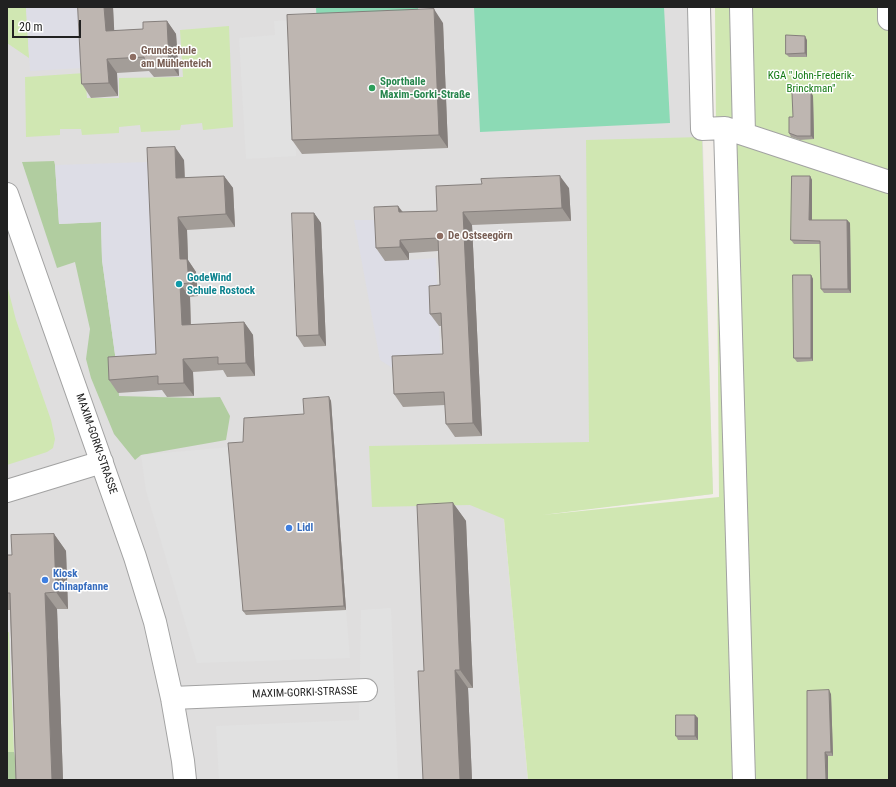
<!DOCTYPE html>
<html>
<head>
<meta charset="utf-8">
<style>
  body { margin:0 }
  #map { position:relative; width:896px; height:787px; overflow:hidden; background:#f1ede8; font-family:"Roboto Condensed",sans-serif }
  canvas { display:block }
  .frame { position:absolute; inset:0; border:8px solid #212121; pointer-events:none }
  .scale { position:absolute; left:12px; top:20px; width:69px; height:18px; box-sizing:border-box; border:2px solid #212121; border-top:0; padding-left:5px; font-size:12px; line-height:14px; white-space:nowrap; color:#212121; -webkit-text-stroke:3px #fff; paint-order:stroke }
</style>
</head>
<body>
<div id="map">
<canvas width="896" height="787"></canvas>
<div class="frame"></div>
<div class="scale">20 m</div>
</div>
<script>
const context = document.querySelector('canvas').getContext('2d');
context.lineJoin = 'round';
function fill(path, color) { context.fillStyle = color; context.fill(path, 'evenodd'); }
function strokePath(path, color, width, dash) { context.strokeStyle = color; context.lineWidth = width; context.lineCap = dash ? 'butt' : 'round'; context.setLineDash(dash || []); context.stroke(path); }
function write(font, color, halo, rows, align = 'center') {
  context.font = font + ' "Roboto Condensed",sans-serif'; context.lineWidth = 3; context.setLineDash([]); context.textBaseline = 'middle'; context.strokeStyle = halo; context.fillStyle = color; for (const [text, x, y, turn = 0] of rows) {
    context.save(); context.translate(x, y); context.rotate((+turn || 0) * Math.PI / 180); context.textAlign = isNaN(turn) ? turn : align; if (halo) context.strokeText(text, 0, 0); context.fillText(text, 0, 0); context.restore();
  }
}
fill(new Path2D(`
  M 7,7 L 699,7 L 713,494 L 504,519 L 528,780 L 7,780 Z`), '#dfdede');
fill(new Path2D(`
  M 7,7 L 26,7 L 29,58 L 7,43 Z
  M 715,7 L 889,7 L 889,780 L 528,780 L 504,519 L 470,505 L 372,507 L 369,446 L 589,442 L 586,140 L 702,137 L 713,494 L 542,515 L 719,497 Z
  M 229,26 L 233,127 L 203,130 L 202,123 L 181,125 L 180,130 L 141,132 L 140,125 L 119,127 L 119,133 L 82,135 L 81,129 L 60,129 L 60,135 L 26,137 L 25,77 L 85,73 L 87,98 L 119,98 L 119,78 L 183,77 L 180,30 Z
  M 7,285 L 16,320 L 51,420 L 55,439 L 53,448 L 47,452 L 7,465 Z
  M 9,632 L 14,752 L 18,780 L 7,780 L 7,633 Z`), '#d0e7b2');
fill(new Path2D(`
  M 54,161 L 55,165 L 59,224 L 101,222 L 102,260 L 117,369 L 119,396 L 194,398 L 220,397 L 230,416 L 226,440 L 141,455 L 135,460 L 114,434 L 91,378 L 86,359 L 90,329 L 75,262 L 57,268 L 22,162 Z
  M 7,752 L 14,752 L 18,780 L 7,780 Z`), '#b1cda0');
fill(new Path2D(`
  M 316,7 L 418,7 L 419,23 L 317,28 Z
  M 474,7 L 664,7 L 670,123 L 480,132 Z`), '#8cdab5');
fill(new Path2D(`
  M 292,20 L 296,156 L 246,159 L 239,38 L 275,35 L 274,21 Z
  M 230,447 L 246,614 L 346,610 L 350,658 L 197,663 L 146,491 L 141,455 Z
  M 391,608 L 398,780 L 219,780 L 216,726 L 359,720 L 361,610 Z`), '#e1e1e1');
fill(new Path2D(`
  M 26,7 L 79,7 L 83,68 L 30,71 Z
  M 149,162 L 161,391 L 135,392 L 134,369 L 117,369 L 102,260 L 101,222 L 59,224 L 55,165 Z
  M 354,220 L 383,220 L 409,260 L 436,258 L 441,367 L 394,369 L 380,360 Z`), '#dddde6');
const minor = new Path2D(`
  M 699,7 L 702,129 L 725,128
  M 741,7 L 744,134
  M 889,7 L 889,19
  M 7,194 L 135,557 L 155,622 L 172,698 L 183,761 L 185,780
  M 7,491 L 102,462
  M 172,698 L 366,690
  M 744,780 L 725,128 L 889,182`);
strokePath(minor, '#a2a2a2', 24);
strokePath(minor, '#fff', 22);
fill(new Path2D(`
  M 78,7 L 113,7 L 114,31 L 143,29 L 167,21 L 176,34 L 179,76 L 154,77 L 149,71 L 117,73 L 118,96 L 91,98 L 82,84 Z
  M 443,23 L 448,148 L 302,154 L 292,140 Z
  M 807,40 L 807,57 L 789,57 L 786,54 Z
  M 811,92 L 813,96 L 814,139 L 800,140 L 791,137 L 789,133 L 793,117 Z
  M 184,160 L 185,178 L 224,176 L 233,188 L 235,227 L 187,230 L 188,260 L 196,272 L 198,296 L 190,297 L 191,325 L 244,322 L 253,335 L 255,376 L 227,377 L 223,370 L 193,372 L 194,396 L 167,397 L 162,390 L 118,393 L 109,380 L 156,354 Z
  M 810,176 L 812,180 L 812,220 L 847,220 L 850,223 L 851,293 L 824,293 L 821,289 L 820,244 L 794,244 L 791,240 Z
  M 569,188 L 571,221 L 472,225 L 482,436 L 455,437 L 446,424 L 445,405 L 403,407 L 394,394 L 443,354 L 441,326 L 439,326 L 430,314 L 440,285 L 438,251 L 409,253 L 409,260 L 385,261 L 376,248 L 398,206 L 403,212 L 437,211 Z
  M 314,213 L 321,223 L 326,346 L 304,347 L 297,336 Z
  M 811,275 L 813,279 L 813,361 L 797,362 L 794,358 Z
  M 329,397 L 331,401 L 346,610 L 246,615 L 243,611 L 243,442 L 304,414 Z
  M 453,503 L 466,521 L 473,688 L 468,688 L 472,780 L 423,780 L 424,671 Z
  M 54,534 L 66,551 L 68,609 L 57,609 L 63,780 L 16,780 L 10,610 L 7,610 L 7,555 L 12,555 Z
  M 831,694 L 833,756 L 828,756 L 807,780 Z
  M 695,715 L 698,718 L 698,740 L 678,740 L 676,736 Z`), '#a39d98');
fill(new Path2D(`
  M 104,7 L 113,7 L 115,45 L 106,31 Z
  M 434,9 L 443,23 L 448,148 L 439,135 Z
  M 167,21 L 176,34 L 179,76 L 169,62 Z
  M 805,36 L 807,40 L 807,57 L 805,53 Z
  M 107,59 L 117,73 L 118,96 L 109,83 Z
  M 811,92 L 813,96 L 814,139 L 811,136 Z
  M 175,147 L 184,160 L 185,191 L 176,178 Z
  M 224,176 L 233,188 L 235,227 L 226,214 Z
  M 560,176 L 569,188 L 571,221 L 562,208 Z
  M 810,176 L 812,180 L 812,224 L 809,220 Z
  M 398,206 L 407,219 L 399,212 Z
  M 463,212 L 472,225 L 482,436 L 473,423 Z
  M 314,213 L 321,223 L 326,346 L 319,335 Z
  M 178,217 L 187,230 L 188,260 L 196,272 L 198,296 L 189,283 L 180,259 Z
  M 847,220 L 850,223 L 851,293 L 848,289 Z
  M 400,240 L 409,253 L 409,260 L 400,247 Z
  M 811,275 L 813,279 L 813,361 L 811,358 Z
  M 180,284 L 190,297 L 191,338 L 182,325 Z
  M 244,322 L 253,335 L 255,376 L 246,363 Z
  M 183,359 L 193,372 L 194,396 L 184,383 Z
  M 329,397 L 331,401 L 346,610 L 344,606 Z
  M 453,503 L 466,521 L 473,688 L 460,670 Z
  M 54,534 L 66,551 L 68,609 L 56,592 Z
  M 45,593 L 57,609 L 63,780 L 52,780 Z
  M 455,670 L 468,688 L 472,780 L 460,780 Z
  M 829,690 L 831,694 L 833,756 L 831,752 Z
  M 695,715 L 698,718 L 698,740 L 695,736 Z
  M 825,752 L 828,756 L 828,780 L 826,780 Z`), '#857f7c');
const building = new Path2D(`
  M 78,7 L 104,7 L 106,31 L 143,29 L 143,22 L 167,21 L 169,62 L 145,64 L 144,57 L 107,59 L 109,83 L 82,84 Z
  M 434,9 L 439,135 L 292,140 L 287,15 Z
  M 786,35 L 805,36 L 805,53 L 786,54 Z
  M 811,92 L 811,136 L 797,136 L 789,133 L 789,117 L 793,117 L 792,93 Z
  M 175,147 L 176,178 L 224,176 L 226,214 L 178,217 L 180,259 L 187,259 L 189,283 L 180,284 L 182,325 L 244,322 L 246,363 L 218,364 L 218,357 L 183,359 L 184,383 L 158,384 L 158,376 L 109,380 L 108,357 L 156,354 L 147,148 Z
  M 560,176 L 562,208 L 463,212 L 473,423 L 446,424 L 444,392 L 394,394 L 392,356 L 443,354 L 441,313 L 430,314 L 429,286 L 440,285 L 438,238 L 400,240 L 400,247 L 376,248 L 374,207 L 398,206 L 399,212 L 437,211 L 436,186 L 482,184 L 481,179 Z
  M 792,176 L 810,176 L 809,220 L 847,220 L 848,289 L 821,289 L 820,241 L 791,240 Z
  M 292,213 L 314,213 L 319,335 L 297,336 Z
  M 793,275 L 811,275 L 811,358 L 794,358 Z
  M 329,397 L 344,606 L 243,611 L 228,443 L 243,442 L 244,418 L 304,414 L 303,399 Z
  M 453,503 L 460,670 L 455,670 L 460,780 L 423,780 L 418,671 L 424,671 L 417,505 Z
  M 54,534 L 56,592 L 45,593 L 52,780 L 16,780 L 10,593 L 7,593 L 7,555 L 12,555 L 11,535 Z
  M 829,690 L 831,752 L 825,752 L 826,780 L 807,780 L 807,691 Z
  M 676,715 L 695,715 L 695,736 L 676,736 Z`);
fill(building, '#beb6b1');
strokePath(building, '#857f7c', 1);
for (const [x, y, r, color] of [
  [133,57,4,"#8d6e63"],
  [372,88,4,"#2e9e5b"],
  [440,236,4,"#8d6e63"],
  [179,284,4,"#0f9aa8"],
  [289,528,4,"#3f7fe0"],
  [45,580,4,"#3f7fe0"]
]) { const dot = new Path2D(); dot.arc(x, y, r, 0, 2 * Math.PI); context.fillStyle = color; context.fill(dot); strokePath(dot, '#fff', 1.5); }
write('bold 11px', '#785e54', '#fff', [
  ["Grundschule",141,51],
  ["am Mühlenteich",141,64],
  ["De Ostseegörn",448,236]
], 'left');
write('11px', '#147a14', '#fff', [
  ["KGA \"John-Frederik-",811,76],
  ["Brinckman\"",811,89]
]);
write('bold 11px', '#27864d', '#fff', [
  ["Sporthalle",380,82],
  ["Maxim-Gorki-Straße",380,95]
], 'left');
write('bold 11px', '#0d838f', '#fff', [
  ["GodeWind",187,278],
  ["Schule Rostock",187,291]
], 'left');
write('11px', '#212121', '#fff', [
  ["MAXIM-GORKI-STRASSE",96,444,71],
  ["MAXIM-GORKI-STRASSE",305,693,-2]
]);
write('bold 11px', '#366cbe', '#fff', [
  ["Lidl",297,528],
  ["Kiosk",53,574],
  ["Chinapfanne",53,587]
], 'left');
</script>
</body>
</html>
